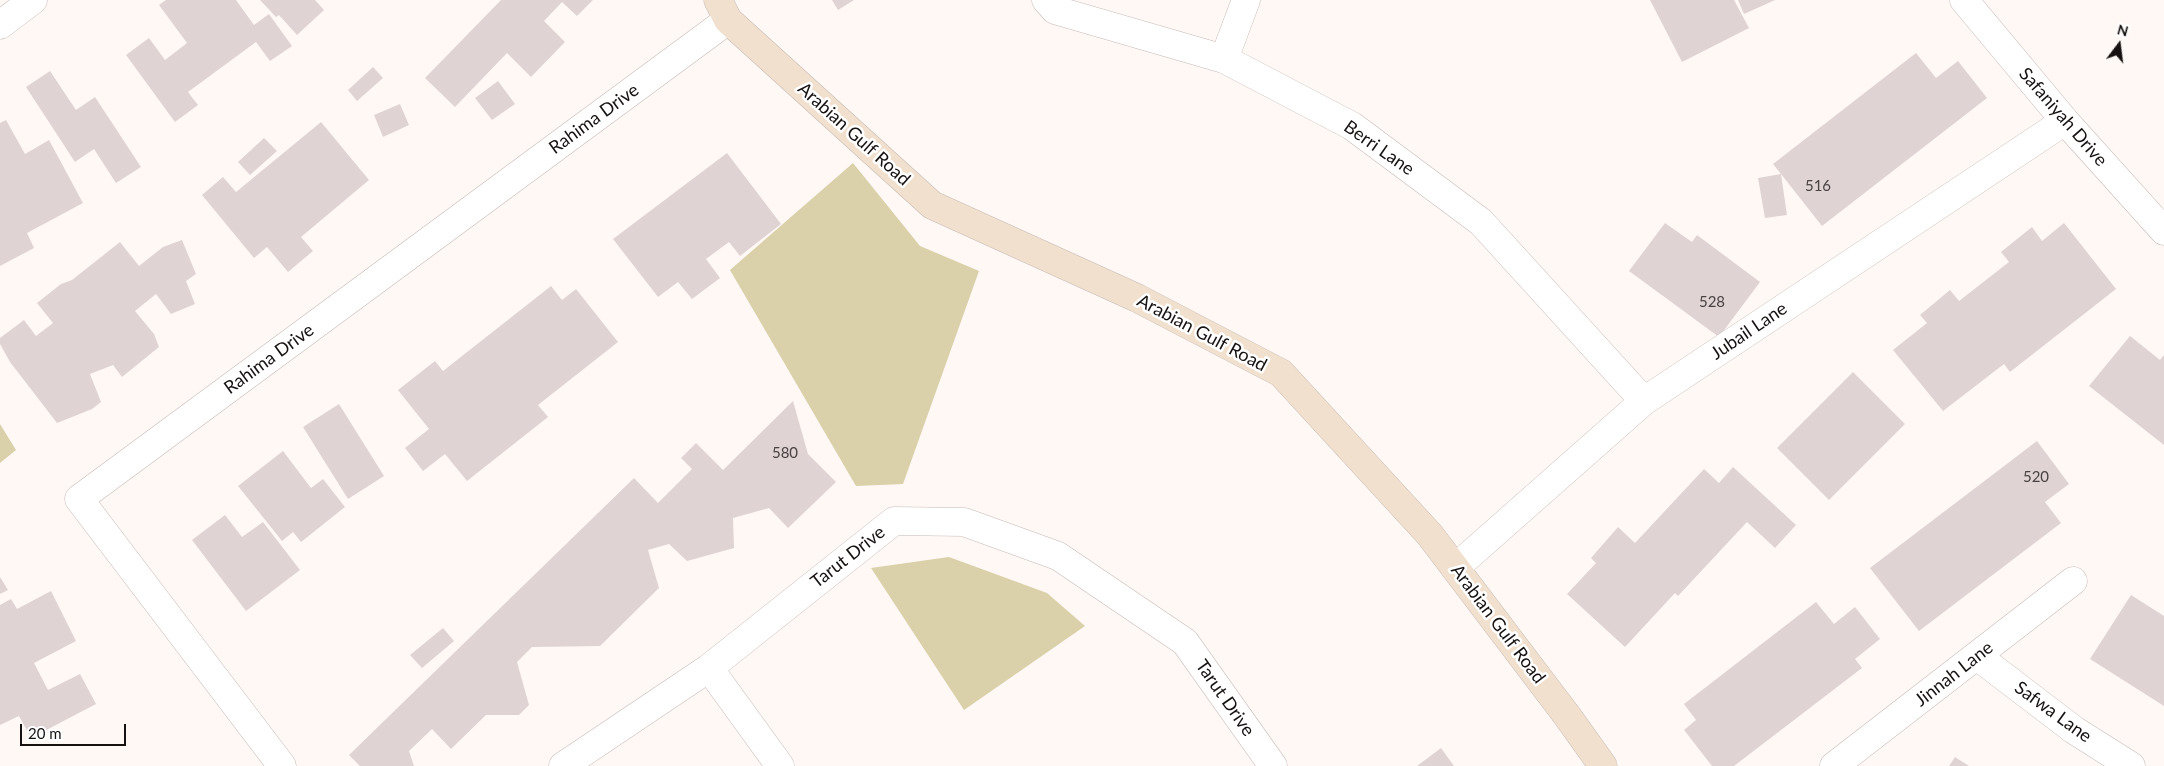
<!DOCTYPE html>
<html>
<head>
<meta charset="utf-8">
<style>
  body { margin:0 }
  #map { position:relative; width:2164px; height:766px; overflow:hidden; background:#fff8f5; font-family:Lato,sans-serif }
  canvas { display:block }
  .north { position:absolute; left:2094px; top:20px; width:50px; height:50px; -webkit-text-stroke:4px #fff; paint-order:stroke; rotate:15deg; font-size:14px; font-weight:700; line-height:20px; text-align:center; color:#161211 }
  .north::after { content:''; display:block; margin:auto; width:18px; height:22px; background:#161211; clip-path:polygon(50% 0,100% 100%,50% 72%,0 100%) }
  .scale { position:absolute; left:20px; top:724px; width:106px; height:22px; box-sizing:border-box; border:2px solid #161211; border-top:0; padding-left:6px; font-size:15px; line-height:18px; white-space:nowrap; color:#161211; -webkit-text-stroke:4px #fff; paint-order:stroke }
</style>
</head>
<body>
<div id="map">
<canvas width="2164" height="766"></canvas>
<div class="north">N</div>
<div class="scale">20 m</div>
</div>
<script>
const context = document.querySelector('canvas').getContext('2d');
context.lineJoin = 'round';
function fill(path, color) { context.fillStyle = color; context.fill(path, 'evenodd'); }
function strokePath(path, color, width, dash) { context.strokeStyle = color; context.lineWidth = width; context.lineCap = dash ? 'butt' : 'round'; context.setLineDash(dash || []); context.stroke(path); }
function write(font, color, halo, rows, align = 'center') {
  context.font = font + ' Lato,sans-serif'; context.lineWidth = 5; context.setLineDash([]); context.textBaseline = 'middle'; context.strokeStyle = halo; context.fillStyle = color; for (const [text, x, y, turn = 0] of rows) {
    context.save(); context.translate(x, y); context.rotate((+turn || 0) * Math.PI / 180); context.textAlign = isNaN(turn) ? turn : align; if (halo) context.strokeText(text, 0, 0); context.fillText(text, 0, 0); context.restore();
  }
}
fill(new Path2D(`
  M 853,163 L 920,246 L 979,271 L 903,484 L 856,486 L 730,270 Z
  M 0,424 L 16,450 L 0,463 Z
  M 949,557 L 1047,593 L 1085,626 L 964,710 L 871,568 Z`), '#dad0a9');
fill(new Path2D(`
  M 166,0 L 236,0 L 254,25 L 269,14 L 292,46 L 270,61 L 256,42 L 188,92 L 198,105 L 175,122 L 126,55 L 149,38 L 165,60 L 187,43 L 159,5 Z
  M 260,0 L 315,0 L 324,10 L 297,35 L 279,15 L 276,17 Z
  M 501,0 L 593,0 L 577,16 L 562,2 L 544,21 L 565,42 L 531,77 L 507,53 L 455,107 L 425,78 Z
  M 832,0 L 854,0 L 838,10 Z
  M 1650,0 L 1734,0 L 1749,28 L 1682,62 Z
  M 1738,0 L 1775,0 L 1744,14 Z
  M 1916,53 L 1936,78 L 1958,61 L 1987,98 L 1822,226 L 1781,174 L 1787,215 L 1765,218 L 1758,178 L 1781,174 L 1773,164 Z
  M 373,67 L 383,78 L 357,101 L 348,90 Z
  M 50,71 L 76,110 L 95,97 L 141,167 L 116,183 L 94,149 L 75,162 L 26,87 Z
  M 498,81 L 515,104 L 492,120 L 475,98 Z
  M 400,104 L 409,125 L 383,137 L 374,115 Z
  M 6,120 L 25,154 L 49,140 L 83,203 L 27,233 L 34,248 L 0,266 L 0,123 Z
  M 321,122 L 369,180 L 301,237 L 313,251 L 288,272 L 267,247 L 254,258 L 202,195 L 223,177 L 236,192 Z
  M 264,138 L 277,151 L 250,175 L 238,162 Z
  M 727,153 L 781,224 L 740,256 L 729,242 L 706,259 L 720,278 L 692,299 L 678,282 L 658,297 L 613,239 Z
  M 1665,223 L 1692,242 L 1697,235 L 1760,282 L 1719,337 L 1629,271 Z
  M 2064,223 L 2116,289 L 2010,372 L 2004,364 L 1943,411 L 1893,350 L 1927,323 L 1920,315 L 1950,290 L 1959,301 L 2009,262 L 2001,252 L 2032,227 L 2042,241 Z
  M 182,240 L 196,274 L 186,281 L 195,304 L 171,314 L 156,294 L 135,311 L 154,334 L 159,347 L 122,377 L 113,365 L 90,374 L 101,402 L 92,409 L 57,423 L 10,362 L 0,344 L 0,338 L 24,320 L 36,336 L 53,323 L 37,303 L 61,284 L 72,280 L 120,242 L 139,266 L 163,247 Z
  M 551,286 L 562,300 L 576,289 L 618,342 L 538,405 L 548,417 L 467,481 L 445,454 L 423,471 L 405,448 L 429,429 L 398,390 L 435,361 L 443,371 Z
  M 2130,336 L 2160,360 L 2164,355 L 2164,445 L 2089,386 Z
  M 1853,372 L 1905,424 L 1829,500 L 1777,448 Z
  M 793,401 L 808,454 L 836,482 L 788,528 L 769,508 L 733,518 L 734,548 L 687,561 L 669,544 L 648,550 L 659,588 L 600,646 L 532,647 L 517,662 L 529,705 L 519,715 L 486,715 L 451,749 L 432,729 L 409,751 L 414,766 L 360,766 L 349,755 L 634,478 L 658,503 L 692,469 L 681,458 L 696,443 L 723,470 Z
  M 339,404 L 384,476 L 348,499 L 303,427 Z
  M 2037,441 L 2069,484 L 2045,502 L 2061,523 L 1919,631 L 1870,568 Z
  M 283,451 L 311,488 L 323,479 L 345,507 L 301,542 L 293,532 L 282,541 L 238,486 Z
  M 1733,467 L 1796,525 L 1775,548 L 1747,522 L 1678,596 L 1675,593 L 1625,647 L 1567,594 L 1596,563 L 1591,558 L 1618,527 L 1635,543 L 1704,469 L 1719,483 Z
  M 225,515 L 242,537 L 263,522 L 300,570 L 246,611 L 192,540 Z
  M 0,577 L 8,590 L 0,594 Z
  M 51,591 L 76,641 L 34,663 L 48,690 L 80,674 L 96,704 L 31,738 L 19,716 L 0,725 L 0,605 L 11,599 L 17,609 Z
  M 2131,595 L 2164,616 L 2164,706 L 2090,659 Z
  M 1816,602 L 1834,624 L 1855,607 L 1880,639 L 1855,659 L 1862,668 L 1734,766 L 1712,766 L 1684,730 L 1696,720 L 1684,704 Z
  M 443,628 L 454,641 L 422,668 L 410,655 Z
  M 1441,748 L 1454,766 L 1417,766 Z
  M 1955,757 L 1969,766 L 1949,766 Z`), '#e0d3d4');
const street = new Path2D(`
  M 1046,0 L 1055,10 L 1224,59 L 1352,126 L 1481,222 L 1644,401
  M 1964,0 L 2065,121 L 2164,231
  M 0,25 L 33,0
  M 1224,59 L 1246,0
  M 1455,568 L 1644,401 L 2065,121
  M 1977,656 L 2074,730 L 2131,766
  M 709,668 L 780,766
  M 282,766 L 79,499 L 728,20
  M 563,766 L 709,668 L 894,521 L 964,522 L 1058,556 L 1185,642 L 1273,766
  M 1834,766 L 2073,581`);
const secondary = new Path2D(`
  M 718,0 L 728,20 L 932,205 L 1137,298 L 1281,373 L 1430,535 L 1568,717 L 1603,766`);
strokePath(street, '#c6bbb7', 29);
strokePath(secondary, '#c6bbb7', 29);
strokePath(street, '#fff', 28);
strokePath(secondary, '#f1e0cd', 28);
write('15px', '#484242', null, [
  ["516",1818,186],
  ["528",1712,302],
  ["580",785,453],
  ["520",2036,477]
]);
write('18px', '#161211', '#fff', [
  ["Safaniyah Drive",2063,117,49],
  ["Rahima Drive",594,119,-36],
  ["Arabian Gulf Road",854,134,42],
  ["Berri Lane",1379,148,35],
  ["Jubail Lane",1749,331,-34],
  ["Arabian Gulf Road",1202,333,28],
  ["Rahima Drive",269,359,-36],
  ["Tarut Drive",848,557,-38],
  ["Arabian Gulf Road",1498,624,53],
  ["Jinnah Lane",1954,674,-38],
  ["Tarut Drive",1225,698,55],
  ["Safwa Lane",2053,712,36]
]);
</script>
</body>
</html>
